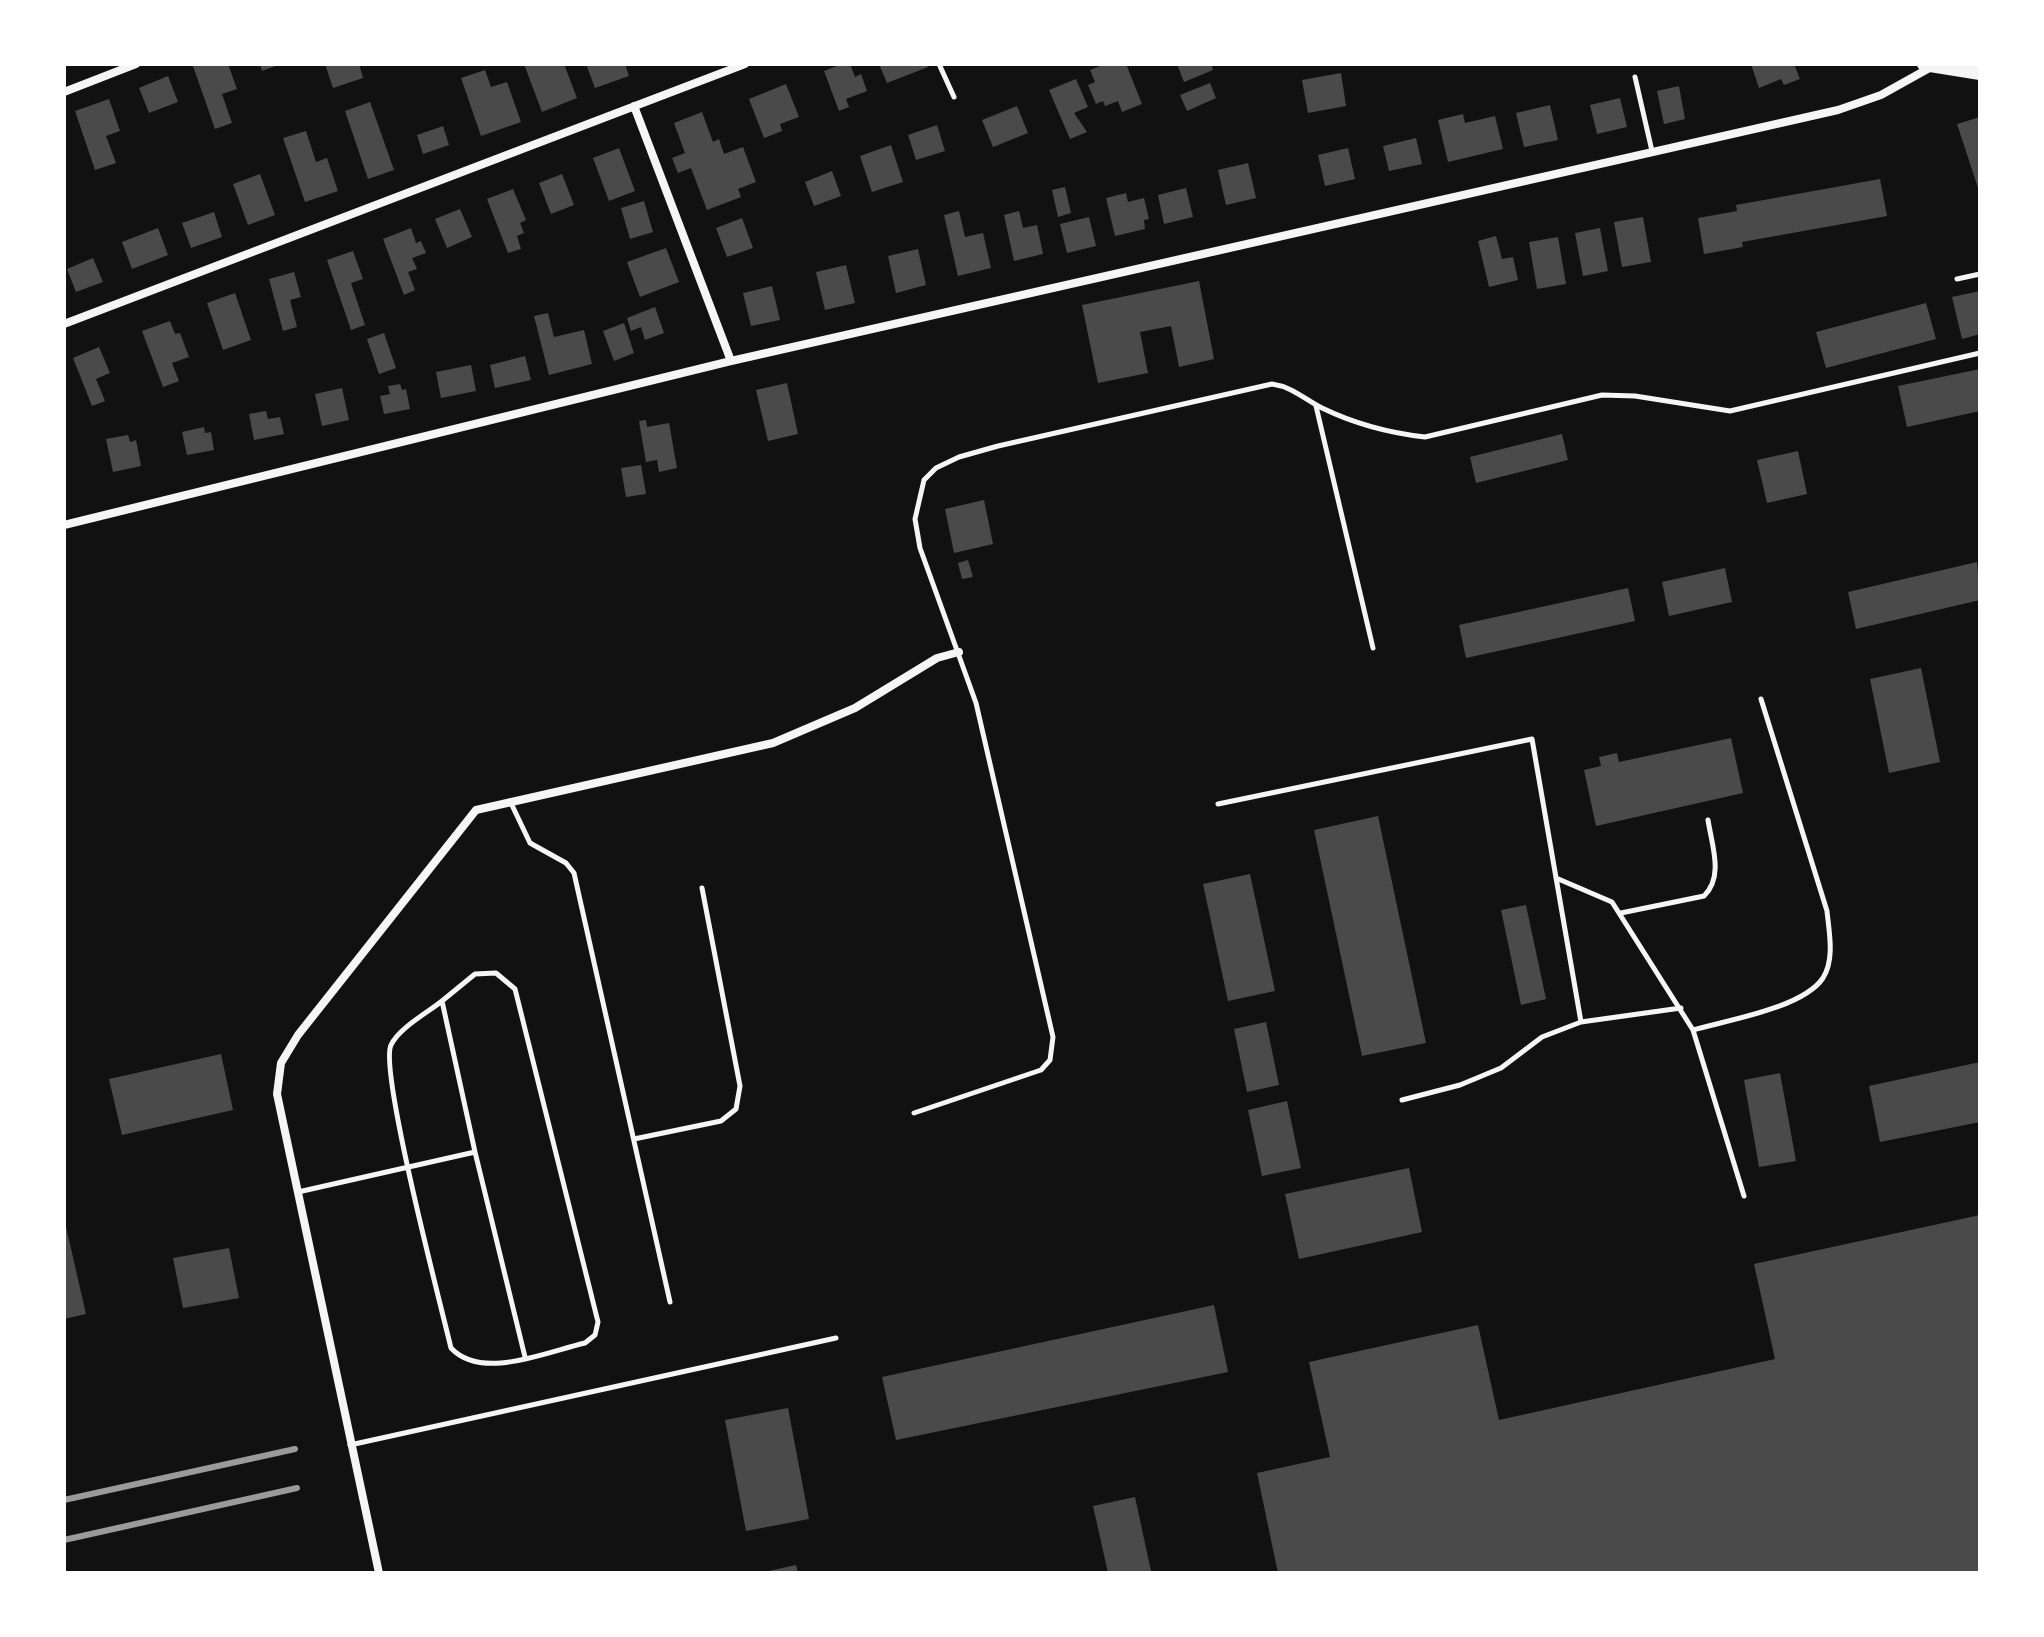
<!DOCTYPE html>
<html>
<head>
<meta charset="utf-8">
<style>
  body { margin:0 }
  #map { position:relative; width:2044px; height:1637px; overflow:hidden; background:#111; font-family:Arial,sans-serif }
  canvas { display:block }
  .frame { position:absolute; inset:0; border:66px solid #fff; pointer-events:none }
</style>
</head>
<body>
<div id="map">
<canvas width="2044" height="1637"></canvas>
<div class="frame"></div>
</div>
<script>
const context = document.querySelector('canvas').getContext('2d');
context.lineJoin = 'round';
function fill(path, color) { context.fillStyle = color; context.fill(path, 'evenodd'); }
function strokePath(path, color, width, dash) { context.strokeStyle = color; context.lineWidth = width; context.lineCap = dash ? 'butt' : 'round'; context.setLineDash(dash || []); context.stroke(path); }
fill(new Path2D(`
  M 198,64 L 228,64 L 237,89 L 222,94 L 232,123 L 215,129 L 193,66 Z
  M 260,64 L 281,64 L 262,71 Z
  M 325,64 L 359,64 L 363,78 L 333,88 Z
  M 524,64 L 564,64 L 577,98 L 542,112 Z
  M 586,64 L 625,64 L 629,76 L 595,88 Z
  M 842,64 L 850,64 L 855,77 L 861,74 L 867,91 L 846,99 L 849,107 L 839,111 L 824,71 Z
  M 879,64 L 926,64 L 928,67 L 887,83 Z
  M 1105,64 L 1126,64 L 1142,104 L 1122,112 L 1118,101 L 1105,106 L 1103,101 L 1096,104 L 1088,85 L 1095,82 L 1090,70 Z
  M 1177,64 L 1211,64 L 1213,70 L 1184,82 Z
  M 1751,64 L 1794,64 L 1800,79 L 1784,85 L 1781,79 L 1759,88 Z
  M 485,70 L 491,87 L 507,82 L 521,122 L 481,136 L 461,78 Z
  M 1341,73 L 1346,106 L 1308,113 L 1302,80 Z
  M 168,76 L 178,102 L 149,113 L 139,88 Z
  M 1076,79 L 1088,107 L 1074,113 L 1087,132 L 1070,139 L 1049,90 Z
  M 1210,83 L 1216,98 L 1187,111 L 1180,95 Z
  M 786,84 L 799,117 L 780,124 L 782,131 L 764,138 L 749,99 Z
  M 1679,86 L 1685,119 L 1664,124 L 1657,91 Z
  M 1620,98 L 1627,127 L 1597,134 L 1590,105 Z
  M 109,99 L 120,131 L 106,136 L 116,163 L 95,170 L 75,111 Z
  M 370,102 L 394,170 L 368,179 L 345,111 Z
  M 1550,105 L 1558,140 L 1524,147 L 1516,113 Z
  M 1017,106 L 1028,133 L 993,147 L 982,120 Z
  M 702,112 L 713,142 L 719,139 L 724,154 L 743,147 L 756,182 L 738,189 L 741,197 L 707,210 L 691,168 L 678,173 L 672,158 L 685,153 L 674,123 Z
  M 1463,114 L 1465,123 L 1495,116 L 1503,149 L 1448,162 L 1438,120 Z
  M 1980,117 L 1980,194 L 1957,124 Z
  M 937,125 L 945,151 L 916,160 L 908,135 Z
  M 443,126 L 449,145 L 423,154 L 417,135 Z
  M 306,131 L 316,162 L 327,158 L 338,191 L 305,202 L 283,138 Z
  M 1416,138 L 1422,164 L 1389,171 L 1383,146 Z
  M 891,145 L 903,182 L 872,192 L 860,156 Z
  M 619,148 L 635,191 L 609,201 L 593,158 Z
  M 1348,148 L 1355,179 L 1325,186 L 1318,155 Z
  M 1248,163 L 1256,198 L 1226,205 L 1218,170 Z
  M 832,171 L 841,196 L 814,206 L 805,182 Z
  M 260,174 L 275,215 L 248,225 L 233,184 Z
  M 562,174 L 574,205 L 551,214 L 539,183 Z
  M 1880,179 L 1887,216 L 1742,242 L 1743,247 L 1704,254 L 1698,218 L 1737,211 L 1736,205 Z
  M 1065,187 L 1071,213 L 1058,217 L 1052,190 Z
  M 1186,188 L 1193,217 L 1164,224 L 1158,195 Z
  M 513,189 L 526,220 L 520,223 L 524,233 L 517,236 L 521,249 L 508,253 L 487,199 Z
  M 1126,193 L 1128,202 L 1144,198 L 1149,219 L 1144,220 L 1145,229 L 1115,236 L 1106,198 Z
  M 644,201 L 653,232 L 630,239 L 621,208 Z
  M 460,209 L 472,237 L 447,248 L 435,219 Z
  M 959,211 L 965,237 L 983,233 L 991,268 L 958,276 L 944,215 Z
  M 1019,211 L 1023,228 L 1037,225 L 1043,254 L 1014,261 L 1004,215 Z
  M 214,212 L 222,237 L 191,248 L 182,223 Z
  M 1089,217 L 1096,246 L 1067,253 L 1060,224 Z
  M 1643,217 L 1651,262 L 1622,267 L 1614,222 Z
  M 742,218 L 753,248 L 727,257 L 716,228 Z
  M 158,228 L 168,255 L 132,269 L 122,242 Z
  M 411,228 L 416,243 L 421,241 L 426,253 L 412,258 L 417,269 L 408,272 L 415,290 L 404,295 L 383,239 Z
  M 1600,228 L 1608,271 L 1583,276 L 1575,233 Z
  M 1496,236 L 1502,259 L 1513,257 L 1518,280 L 1489,287 L 1478,241 Z
  M 1558,237 L 1566,284 L 1537,289 L 1529,242 Z
  M 666,248 L 679,282 L 640,297 L 627,262 Z
  M 918,249 L 926,285 L 896,293 L 888,256 Z
  M 353,251 L 363,279 L 351,283 L 365,325 L 351,330 L 327,260 Z
  M 93,258 L 103,282 L 76,292 L 67,269 Z
  M 846,265 L 855,303 L 825,310 L 816,272 Z
  M 294,272 L 301,297 L 290,300 L 297,327 L 283,331 L 269,279 Z
  M 1199,281 L 1214,359 L 1179,367 L 1171,326 L 1140,332 L 1148,373 L 1098,383 L 1082,305 Z
  M 772,286 L 780,320 L 751,326 L 743,293 Z
  M 1980,291 L 1980,334 L 1962,339 L 1952,297 Z
  M 235,293 L 251,340 L 223,350 L 207,303 Z
  M 1926,303 L 1936,339 L 1826,368 L 1816,332 Z
  M 655,307 L 664,333 L 645,340 L 641,327 L 631,331 L 627,318 Z
  M 548,313 L 554,337 L 584,330 L 592,364 L 549,375 L 534,316 Z
  M 170,321 L 175,334 L 180,333 L 189,357 L 172,363 L 179,381 L 163,387 L 142,331 Z
  M 624,323 L 634,353 L 614,361 L 603,331 Z
  M 384,333 L 396,368 L 379,374 L 367,339 Z
  M 99,347 L 110,373 L 96,379 L 105,401 L 92,406 L 73,358 Z
  M 525,356 L 531,380 L 495,388 L 490,365 Z
  M 471,365 L 476,391 L 441,398 L 436,372 Z
  M 1980,369 L 1980,411 L 1907,427 L 1898,386 Z
  M 787,383 L 798,434 L 768,441 L 756,390 Z
  M 400,384 L 402,390 L 406,389 L 410,409 L 384,414 L 380,396 L 390,394 L 388,386 Z
  M 342,388 L 349,420 L 322,426 L 315,394 Z
  M 266,411 L 268,419 L 280,417 L 284,434 L 254,440 L 249,414 Z
  M 646,420 L 647,427 L 669,423 L 677,468 L 659,472 L 657,460 L 646,462 L 639,421 Z
  M 204,427 L 205,433 L 211,432 L 214,450 L 187,455 L 182,432 Z
  M 1562,434 L 1568,460 L 1476,483 L 1470,457 Z
  M 128,435 L 130,442 L 136,440 L 141,466 L 113,472 L 106,439 Z
  M 1798,451 L 1807,494 L 1767,503 L 1757,460 Z
  M 641,465 L 646,494 L 626,497 L 621,468 Z
  M 984,500 L 993,544 L 954,553 L 945,509 Z
  M 968,560 L 973,577 L 962,579 L 958,563 Z
  M 1977,562 L 1980,600 L 1856,629 L 1848,592 Z
  M 1725,568 L 1732,602 L 1669,616 L 1662,582 Z
  M 1628,588 L 1635,621 L 1466,658 L 1459,625 Z
  M 1921,668 L 1940,762 L 1889,773 L 1870,679 Z
  M 1731,738 L 1743,793 L 1596,826 L 1584,770 L 1601,766 L 1599,757 L 1617,753 L 1619,762 Z
  M 1378,816 L 1426,1043 L 1362,1056 L 1314,830 Z
  M 1250,874 L 1275,991 L 1228,1001 L 1203,884 Z
  M 1526,905 L 1546,999 L 1521,1005 L 1501,910 Z
  M 1266,1022 L 1279,1085 L 1247,1092 L 1234,1029 Z
  M 221,1054 L 233,1110 L 122,1135 L 109,1079 Z
  M 1980,1062 L 1980,1122 L 1880,1142 L 1869,1086 Z
  M 1780,1073 L 1796,1161 L 1759,1167 L 1744,1080 Z
  M 1287,1101 L 1301,1168 L 1262,1176 L 1248,1110 Z
  M 1409,1168 L 1422,1232 L 1299,1259 L 1285,1194 Z
  M 1980,1215 L 1980,1573 L 1278,1573 L 1257,1473 L 1330,1457 L 1309,1362 L 1478,1325 L 1499,1420 L 1775,1359 L 1754,1264 Z
  M 64,1218 L 86,1314 L 64,1319 Z
  M 229,1248 L 239,1298 L 183,1308 L 173,1258 Z
  M 1214,1305 L 1228,1372 L 896,1440 L 882,1377 Z
  M 788,1408 L 809,1519 L 746,1531 L 725,1420 Z
  M 1135,1497 L 1151,1571 L 1108,1573 L 1093,1506 Z
  M 796,1565 L 798,1573 L 764,1573 L 764,1572 Z`), '#4a4a4a');
strokePath(new Path2D(`
  M 939,64 L 954,97
  M 1635,77 L 1652,151
  M 1957,279 L 1980,274
  M 1316,406 L 1373,648
  M 510,801 L 530,843 L 566,863 L 574,873 L 670,1302
  M 1218,804 L 1532,739 L 1581,1022
  M 1556,878 L 1612,902 L 1693,1030 L 1744,1196
  M 1621,913 L 1704,896 C 1724,876 1712,846 1708,820
  M 442,1001 C 427,1013 399,1028 391,1045 C 379,1070 441,1306 451,1348 C 482,1381 546,1352 585,1343 L 595,1335 L 598,1322 L 515,989 L 496,973 L 475,974 L 442,1001 L 475,1152
  M 1693,1030 C 1728,1020 1803,1008 1823,978 C 1835,959 1829,932 1827,911 L 1761,699
  M 1402,1100 L 1460,1085 L 1501,1068 L 1542,1037 L 1581,1022 L 1681,1008
  M 914,1113 L 1041,1070 L 1050,1060 L 1053,1037 L 976,703 L 920,548 L 915,519 L 924,480 L 936,468 L 959,457 L 998,446 L 1272,384 C 1293,387 1304,399 1322,408 C 1355,424 1389,433 1425,437 L 1602,395 L 1635,396 L 1730,411 L 1980,353
  M 634,1139 L 721,1121 L 736,1109 L 740,1086 L 702,888
  M 298,1192 L 475,1152 L 525,1357
  M 350,1445 L 836,1338`), '#f5f5f5', 5);
strokePath(new Path2D(`
  M 64,92 L 136,64
  M 634,106 L 731,361
  M 64,324 L 745,64
  M 64,525 L 731,361 L 1838,110 L 1881,95 L 1933,66
  M 379,1573 L 277,1094 L 281,1063 L 298,1035 L 476,810 L 773,743 L 855,708 L 937,658 L 959,652`), '#f5f5f5', 8);
strokePath(new Path2D(`
  M 1924,64 L 1980,73`), '#f5f5f5', 14);
strokePath(new Path2D(`
  M 64,1500 L 295,1449
  M 64,1540 L 297,1488`), '#9a9a9a', 6);
</script>
</body>
</html>
